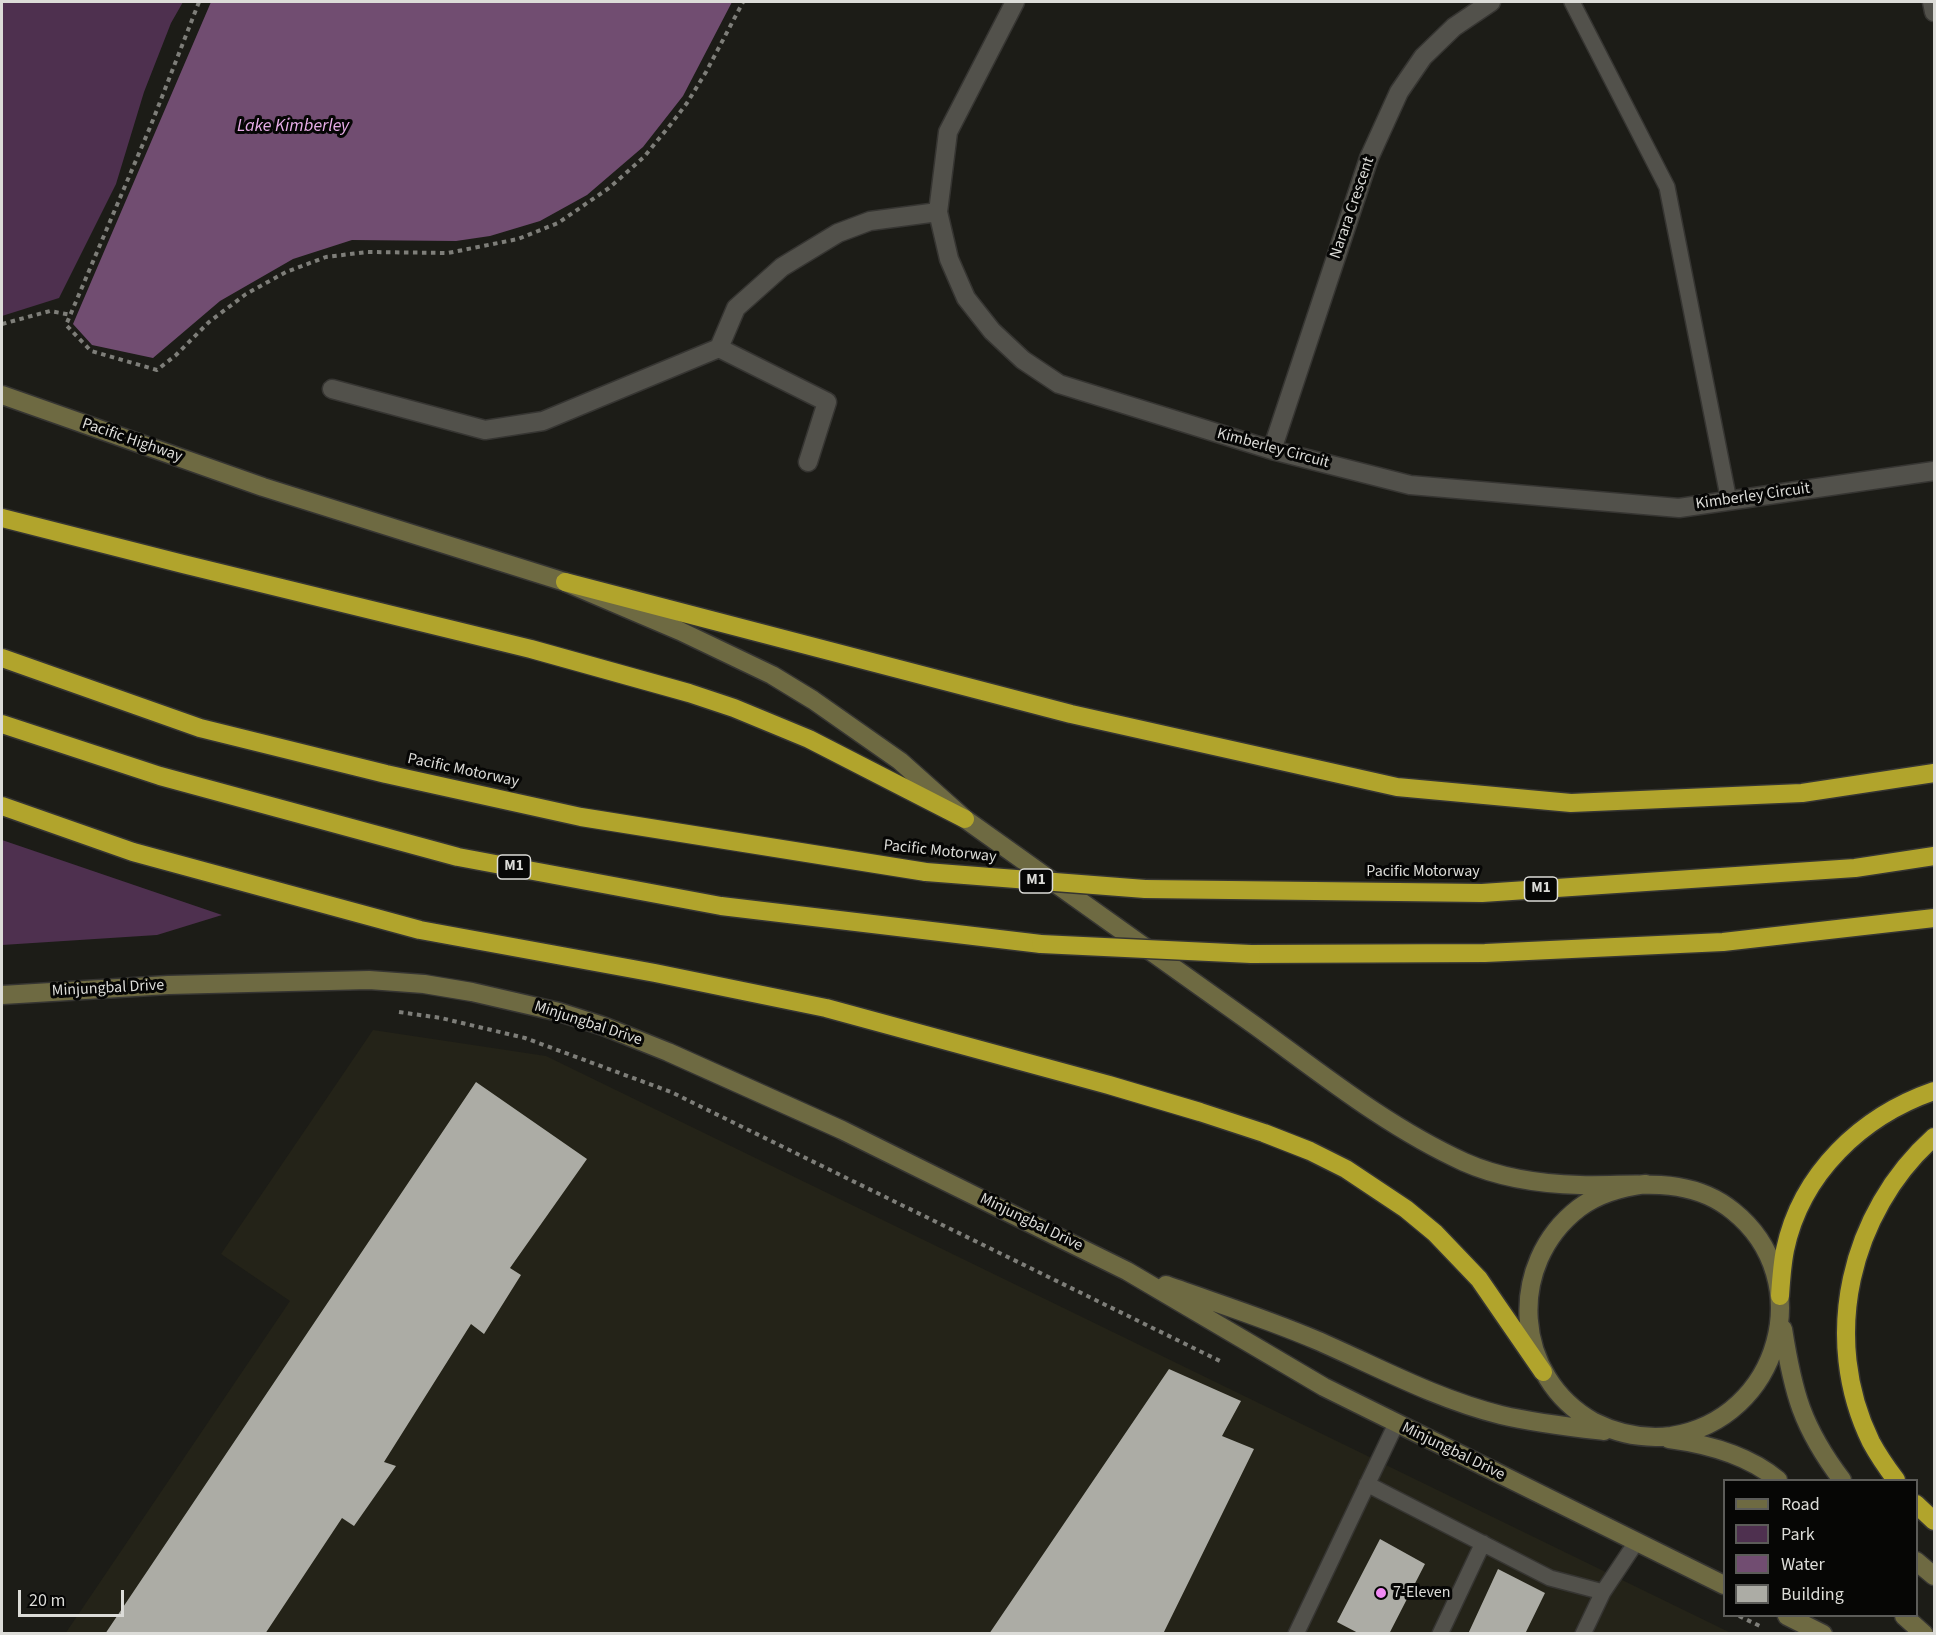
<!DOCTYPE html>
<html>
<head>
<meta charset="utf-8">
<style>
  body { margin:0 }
  #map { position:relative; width:1936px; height:1635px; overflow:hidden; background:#1c1c17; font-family:"Source Sans 3",sans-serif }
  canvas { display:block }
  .frame { position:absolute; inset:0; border:3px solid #dcdcd8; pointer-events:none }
  .legend { position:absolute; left:1723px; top:1479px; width:195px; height:138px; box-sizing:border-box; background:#060605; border:2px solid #5c5c59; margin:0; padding:8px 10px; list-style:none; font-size:18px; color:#dcdcd8 }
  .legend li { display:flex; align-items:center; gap:12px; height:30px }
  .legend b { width:30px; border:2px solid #5c5c59 }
  .scale { position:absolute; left:18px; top:1590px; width:106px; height:27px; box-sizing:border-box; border:3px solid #dcdcd8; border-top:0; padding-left:8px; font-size:18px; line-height:21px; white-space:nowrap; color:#dcdcd8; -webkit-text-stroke:4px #060605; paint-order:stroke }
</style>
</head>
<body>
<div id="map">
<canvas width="1936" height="1635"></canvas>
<div class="frame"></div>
<ul class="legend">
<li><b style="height:8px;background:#6e6a42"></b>Road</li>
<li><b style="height:16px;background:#4e304f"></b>Park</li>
<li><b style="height:16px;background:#714d71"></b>Water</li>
<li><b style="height:16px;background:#acaca5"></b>Building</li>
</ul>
<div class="scale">20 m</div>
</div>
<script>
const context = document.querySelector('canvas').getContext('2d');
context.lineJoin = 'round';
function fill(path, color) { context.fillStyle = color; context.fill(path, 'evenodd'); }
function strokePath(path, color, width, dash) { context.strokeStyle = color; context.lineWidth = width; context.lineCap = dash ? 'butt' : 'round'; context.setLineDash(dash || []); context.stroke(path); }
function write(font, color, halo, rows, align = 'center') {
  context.font = font + ' "Source Sans 3",sans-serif'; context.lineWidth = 6; context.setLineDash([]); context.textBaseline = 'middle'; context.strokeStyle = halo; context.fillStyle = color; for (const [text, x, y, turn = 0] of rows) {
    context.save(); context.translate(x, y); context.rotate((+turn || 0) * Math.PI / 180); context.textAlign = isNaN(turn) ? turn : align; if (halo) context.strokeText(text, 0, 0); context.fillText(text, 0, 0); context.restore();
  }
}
fill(new Path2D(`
  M 373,1030 L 546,1056 L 1731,1633 L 65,1634 L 290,1301 L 221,1254 Z`), '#242318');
fill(new Path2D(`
  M 2,2 L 183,2 L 171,23 L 144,92 L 116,184 L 59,298 L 2,316 Z
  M 2,840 L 222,915 L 157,935 L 2,945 Z`), '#4e304f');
fill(new Path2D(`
  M 211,2 L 732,2 L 683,96 L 643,147 L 587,195 L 540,221 L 490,236 L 456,241 L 352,240 L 293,259 L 220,301 L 153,358 L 92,345 L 73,324 Z`), '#714d71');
fill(new Path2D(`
  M 476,1082 L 587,1159 L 510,1268 L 521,1275 L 484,1334 L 471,1324 L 384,1462 L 396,1466 L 354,1526 L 342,1518 L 265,1634 L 105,1634 Z
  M 1169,1369 L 1241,1401 L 1222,1436 L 1254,1449 L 1163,1634 L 989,1634 Z
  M 1380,1539 L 1425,1564 L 1389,1634 L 1360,1634 L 1337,1622 Z
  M 1498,1569 L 1545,1593 L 1525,1634 L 1468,1634 Z`), '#acaca5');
const lane = new Path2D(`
  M 1572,2 L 1667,187 L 1729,501
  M 1367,1484 L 1550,1578 L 1603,1592
  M 1296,1634 L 1396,1424
  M 1440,1634 L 1483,1543
  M 1583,1634 L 1603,1592 L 1637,1541`);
const street = new Path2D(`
  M 1015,2 L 948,132 L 938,212 L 949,259 L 966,298 L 992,331 L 1023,360 L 1059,384 L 1272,450 L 1410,485 L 1679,508 L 1934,471
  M 1932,2 L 1934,12
  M 332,389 L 485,430 L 543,421 L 719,348
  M 1272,450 L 1369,158 L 1399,92 L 1423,57 L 1454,27 L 1491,2
  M 808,462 L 827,402 L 719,348 L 736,308 L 782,267 L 838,233 L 870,221 L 938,212`);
const secondary = new Path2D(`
  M 2,395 L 263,487 L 565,582 L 680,631 L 772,675 L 813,700 L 900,761 L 965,819 C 1063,888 1160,958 1257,1027 C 1323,1075 1389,1128 1464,1162 C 1500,1178 1540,1184 1580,1185 C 1634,1187 1688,1174 1733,1211 C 1819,1280 1780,1419 1671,1436 C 1645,1439 1618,1434 1594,1422 C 1513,1377 1506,1264 1579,1208 C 1599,1193 1622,1187 1646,1184
  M 2,995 L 168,985 L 369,980 L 424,984 L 472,992 L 559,1012 L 603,1026 L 668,1052 L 842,1130 L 1068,1242 L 1127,1271 L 1324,1387 L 1724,1585
  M 1166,1285 C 1216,1303 1267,1319 1316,1340 C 1376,1366 1436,1399 1501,1415 C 1535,1423 1570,1427 1604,1431
  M 1783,1329 C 1793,1393 1802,1427 1842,1480
  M 1669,1439 C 1707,1444 1748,1455 1778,1480
  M 1916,1561 L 1934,1576
  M 1787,1616 L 1823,1634
  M 1904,1616 L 1924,1634`);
const highway = new Path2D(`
  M 2,518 L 183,564 L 531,649 L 689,693 L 734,708 L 809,739 L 965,819
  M 565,582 L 1071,714 L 1397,787 L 1571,803 L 1802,793 L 1934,773
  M 2,658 L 200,728 L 386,774 L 581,817 L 926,872
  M 2,724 L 160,776 L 458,857 L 721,906 L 1041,944
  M 2,806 L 133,852 L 420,930 L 655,973 L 826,1008 L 1109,1085 L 1200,1112 L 1264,1133 L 1310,1151 L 1346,1169 L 1406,1209 L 1435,1233 L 1479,1279 L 1543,1372
  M 1145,889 L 1482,893 L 1855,868 L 1934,856
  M 1251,954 L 1485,953 L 1723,942 L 1934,918
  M 1780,1296 C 1781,1281 1782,1265 1785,1250 C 1801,1173 1862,1116 1934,1091
  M 1896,1480 C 1887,1468 1878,1455 1871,1442 C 1820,1338 1850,1212 1934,1137
  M 1916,1504 L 1934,1521`);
strokePath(lane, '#363532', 18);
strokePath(street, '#363532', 21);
strokePath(secondary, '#363532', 21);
strokePath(highway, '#363532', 21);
strokePath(new Path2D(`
  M 199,2 L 151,125 L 66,325 L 91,351 L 157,370 L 176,355 L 209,322 L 246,294 L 286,272 L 326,257 L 367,252 L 448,253 L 518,239 L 558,223 L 609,188 L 644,157 L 671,124 L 687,103 L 706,72 L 743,2
  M 2,324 L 50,311 L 71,315
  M 399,1012 L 441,1018 L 525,1038 L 671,1092 L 1220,1361
  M 1739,1616 L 1762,1627`), '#7e7e79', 4, [4.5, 4.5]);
strokePath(lane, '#52514b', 15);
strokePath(street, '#52514b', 18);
strokePath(secondary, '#6e6a42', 18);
strokePath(highway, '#b1a42c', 18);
const highwayBridge = new Path2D(`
  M 926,872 L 1145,889
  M 1041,944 L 1251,954`);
strokePath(highwayBridge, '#363532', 21, []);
strokePath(highwayBridge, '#b1a42c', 18);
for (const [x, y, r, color] of [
  [1381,1593,6,"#f18af4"]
]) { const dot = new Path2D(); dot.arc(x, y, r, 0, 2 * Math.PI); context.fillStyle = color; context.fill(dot); strokePath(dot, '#060605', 2); }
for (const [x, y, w] of [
  [514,867,33],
  [1036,881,33],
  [1541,889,33]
]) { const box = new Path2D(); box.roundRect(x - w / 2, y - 12, w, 24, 4.5); context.fillStyle = '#060605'; context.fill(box); strokePath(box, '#dcdcd8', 1.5); }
write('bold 15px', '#dcdcd8', null, [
  ["M1",514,867],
  ["M1",1036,881],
  ["M1",1541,889]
]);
write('16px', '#dcdcd8', '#060605', [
  ["Narara Crescent",1353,208,-71],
  ["Pacific Highway",132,441,19],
  ["Kimberley Circuit",1273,449,15],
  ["Kimberley Circuit",1753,497,-8],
  ["Pacific Motorway",463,771,12],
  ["Pacific Motorway",940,852,6],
  ["Pacific Motorway",1423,872],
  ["Minjungbal Drive",108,989,-3],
  ["Minjungbal Drive",588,1024,18],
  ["Minjungbal Drive",1031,1223,26],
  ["Minjungbal Drive",1453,1452,26]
]);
write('16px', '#dcdcd8', '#060605', [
  ["7-Eleven",1393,1593]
], 'left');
write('italic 18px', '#e9aee9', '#060605', [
  ["Lake Kimberley",293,127]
]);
</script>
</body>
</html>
